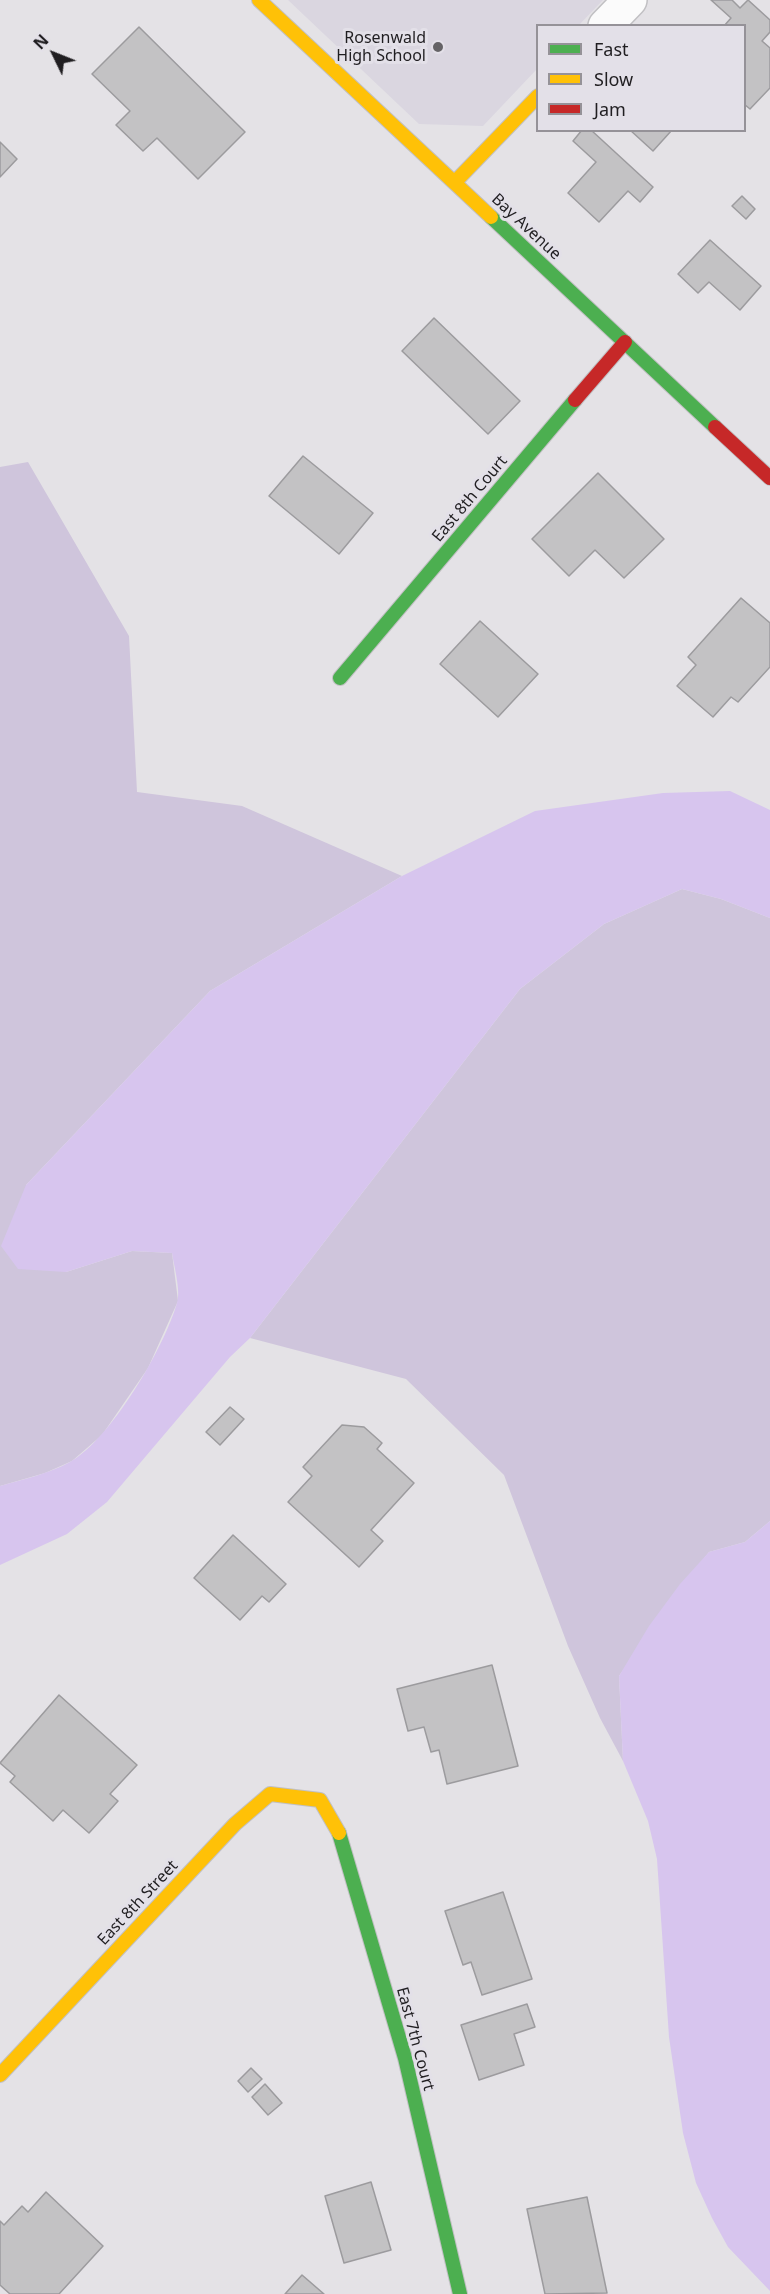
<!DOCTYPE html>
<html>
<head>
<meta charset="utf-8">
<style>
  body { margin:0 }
  #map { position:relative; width:770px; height:2294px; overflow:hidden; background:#e4e2e6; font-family:"Noto Sans",sans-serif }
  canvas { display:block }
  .legend { position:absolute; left:536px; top:24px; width:210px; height:108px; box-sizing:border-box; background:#e3e0e8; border:2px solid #959298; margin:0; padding:8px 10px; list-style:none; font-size:18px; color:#201e21 }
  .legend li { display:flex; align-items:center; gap:12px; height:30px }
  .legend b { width:30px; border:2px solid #959298 }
  .north { position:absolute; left:24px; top:24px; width:60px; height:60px; -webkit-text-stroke:4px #e3e0e8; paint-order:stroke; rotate:313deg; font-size:16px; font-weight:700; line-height:24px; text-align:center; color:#201e21 }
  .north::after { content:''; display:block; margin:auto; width:21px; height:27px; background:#201e21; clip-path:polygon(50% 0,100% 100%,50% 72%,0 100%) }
</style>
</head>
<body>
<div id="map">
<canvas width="770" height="2294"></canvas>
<ul class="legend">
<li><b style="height:8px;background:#4caf50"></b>Fast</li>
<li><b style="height:8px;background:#ffc107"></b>Slow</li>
<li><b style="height:8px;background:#c62828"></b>Jam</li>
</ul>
<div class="north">N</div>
</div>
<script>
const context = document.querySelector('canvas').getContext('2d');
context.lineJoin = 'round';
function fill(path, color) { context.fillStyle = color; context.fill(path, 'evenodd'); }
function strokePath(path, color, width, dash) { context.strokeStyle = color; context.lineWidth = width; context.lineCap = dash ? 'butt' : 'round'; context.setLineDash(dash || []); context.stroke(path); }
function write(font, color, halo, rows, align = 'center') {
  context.font = font + ' "Noto Sans",sans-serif'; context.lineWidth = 6; context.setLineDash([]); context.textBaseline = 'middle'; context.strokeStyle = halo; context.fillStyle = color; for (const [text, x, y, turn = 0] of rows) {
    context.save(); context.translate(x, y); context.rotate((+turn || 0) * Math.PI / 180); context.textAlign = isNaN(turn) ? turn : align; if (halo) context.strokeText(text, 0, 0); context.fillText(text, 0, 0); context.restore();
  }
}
fill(new Path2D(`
  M 288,0 L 603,0 L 579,25 L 538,26 L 537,69 L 483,126 L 419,124 Z`), '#dad6e0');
fill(new Path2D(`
  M 28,462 L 129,636 L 137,792 L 242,806 L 402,876 L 210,991 L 26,1185 L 66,1272 L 132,1251 L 172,1253 L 178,1301 L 148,1368 L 102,1435 L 72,1461 L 45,1473 L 0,1486 L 0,467 Z
  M 682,889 L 721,899 L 770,918 L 770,1521 L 745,1542 L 709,1552 L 619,1676 L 623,1761 L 600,1718 L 568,1646 L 504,1475 L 406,1379 L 250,1338 L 520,989 L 604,924 Z`), '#cfc5dc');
fill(new Path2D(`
  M 730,791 L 770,810 L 770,918 L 721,899 L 682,889 L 604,924 L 520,989 L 250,1338 L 230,1357 L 107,1502 L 67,1534 L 0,1565 L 0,1486 C 24,1479 48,1474 70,1462 C 111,1439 164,1348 177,1303 C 181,1291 174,1266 172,1253 L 132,1251 L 66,1272 L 18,1269 L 1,1246 L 26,1185 L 210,991 L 402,876 L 535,811 L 663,793 Z
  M 770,1521 L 770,2291 L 728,2247 L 712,2218 L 696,2183 L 683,2133 L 669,2037 L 657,1859 L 648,1821 L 623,1761 L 619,1676 L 649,1626 L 680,1584 L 709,1552 L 745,1542 Z`), '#d7c5ee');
const building = new Path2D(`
  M 711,0 L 732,0 L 740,8 L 748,0 L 770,20 L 770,32 L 762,41 L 770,48 L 770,88 L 750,109 L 744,104 L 744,26 L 724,26 L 731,18 Z
  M 139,27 L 245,132 L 198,179 L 157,138 L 143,151 L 116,125 L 130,111 L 92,74 Z
  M 582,130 L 591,130 L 653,187 L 640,202 L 628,191 L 599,222 L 568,193 L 596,162 L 573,141 Z
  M 630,130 L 672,130 L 653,151 Z
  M 0,142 L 17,159 L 0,177 Z
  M 742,196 L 755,209 L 746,219 L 732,206 Z
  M 710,240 L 761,286 L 740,310 L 709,282 L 698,293 L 678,274 Z
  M 434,318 L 520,401 L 488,434 L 402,351 Z
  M 303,456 L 373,513 L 339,554 L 269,496 Z
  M 598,473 L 664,539 L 624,578 L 595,550 L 569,576 L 532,539 Z
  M 741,598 L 770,623 L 770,667 L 738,702 L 731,697 L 713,717 L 677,686 L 696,665 L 688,657 Z
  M 480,621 L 538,674 L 498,717 L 440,664 Z
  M 230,1407 L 244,1419 L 220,1445 L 206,1432 Z
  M 342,1425 L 364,1427 L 382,1443 L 377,1449 L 414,1483 L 371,1530 L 383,1541 L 359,1567 L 288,1502 L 312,1476 L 303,1467 Z
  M 233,1535 L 286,1584 L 269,1602 L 262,1596 L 240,1620 L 194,1578 Z
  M 492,1665 L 518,1766 L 447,1784 L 439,1750 L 431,1752 L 424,1727 L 408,1731 L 397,1689 Z
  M 59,1695 L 137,1765 L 110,1794 L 118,1801 L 89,1833 L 63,1810 L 53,1821 L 10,1782 L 15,1776 L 0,1763 Z
  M 503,1892 L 532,1979 L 482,1995 L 471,1962 L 463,1965 L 445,1911 Z
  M 527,2004 L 535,2027 L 514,2034 L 524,2065 L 479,2080 L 461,2025 Z
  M 251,2068 L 262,2079 L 248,2092 L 238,2081 Z
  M 265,2084 L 282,2103 L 268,2115 L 252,2097 Z
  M 371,2182 L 391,2250 L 344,2263 L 325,2196 Z
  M 46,2192 L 103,2246 L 59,2294 L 10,2294 L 0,2285 L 0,2221 L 4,2225 L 22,2206 L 28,2212 Z
  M 587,2197 L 607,2293 L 545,2294 L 527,2209 Z
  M 302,2275 L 324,2294 L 285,2294 Z`);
fill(building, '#c3c2c4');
strokePath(building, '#9c9b9e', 1.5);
const street = new Path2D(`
  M 605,26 L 630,0`);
const fast = new Path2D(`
  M 491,217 L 715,427
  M 340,678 L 575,400
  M 339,1833 L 405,2058 L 460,2294`);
const slow = new Path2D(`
  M 259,0 L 491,217
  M 455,182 L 538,96
  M 0,2075 L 235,1824 L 270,1794 L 320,1800 L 339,1833`);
const jam = new Path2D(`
  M 575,400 L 625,342
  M 715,427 L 770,478`);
strokePath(street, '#c1c0c3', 36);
strokePath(fast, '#c1c0c3', 16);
strokePath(slow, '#c1c0c3', 16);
strokePath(jam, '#c1c0c3', 16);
strokePath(street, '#fbfbfb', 33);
strokePath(fast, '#4caf50', 14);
strokePath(slow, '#ffc107', 14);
strokePath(jam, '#c62828', 14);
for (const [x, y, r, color] of [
  [438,47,6,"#656366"]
]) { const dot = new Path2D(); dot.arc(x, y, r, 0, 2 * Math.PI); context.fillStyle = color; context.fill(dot); strokePath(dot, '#e3e0e8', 2); }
write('16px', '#201e21', '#e3e0e8', [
  ["Rosenwald",426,38],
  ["High School",426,56]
], 'right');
write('16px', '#201e21', '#e3e0e8', [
  ["Bay Avenue",526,227,43],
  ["East 8th Court",470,499,-50],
  ["East 8th Street",138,1903,-47],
  ["East 7th Court",415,2039,75]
]);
</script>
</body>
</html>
